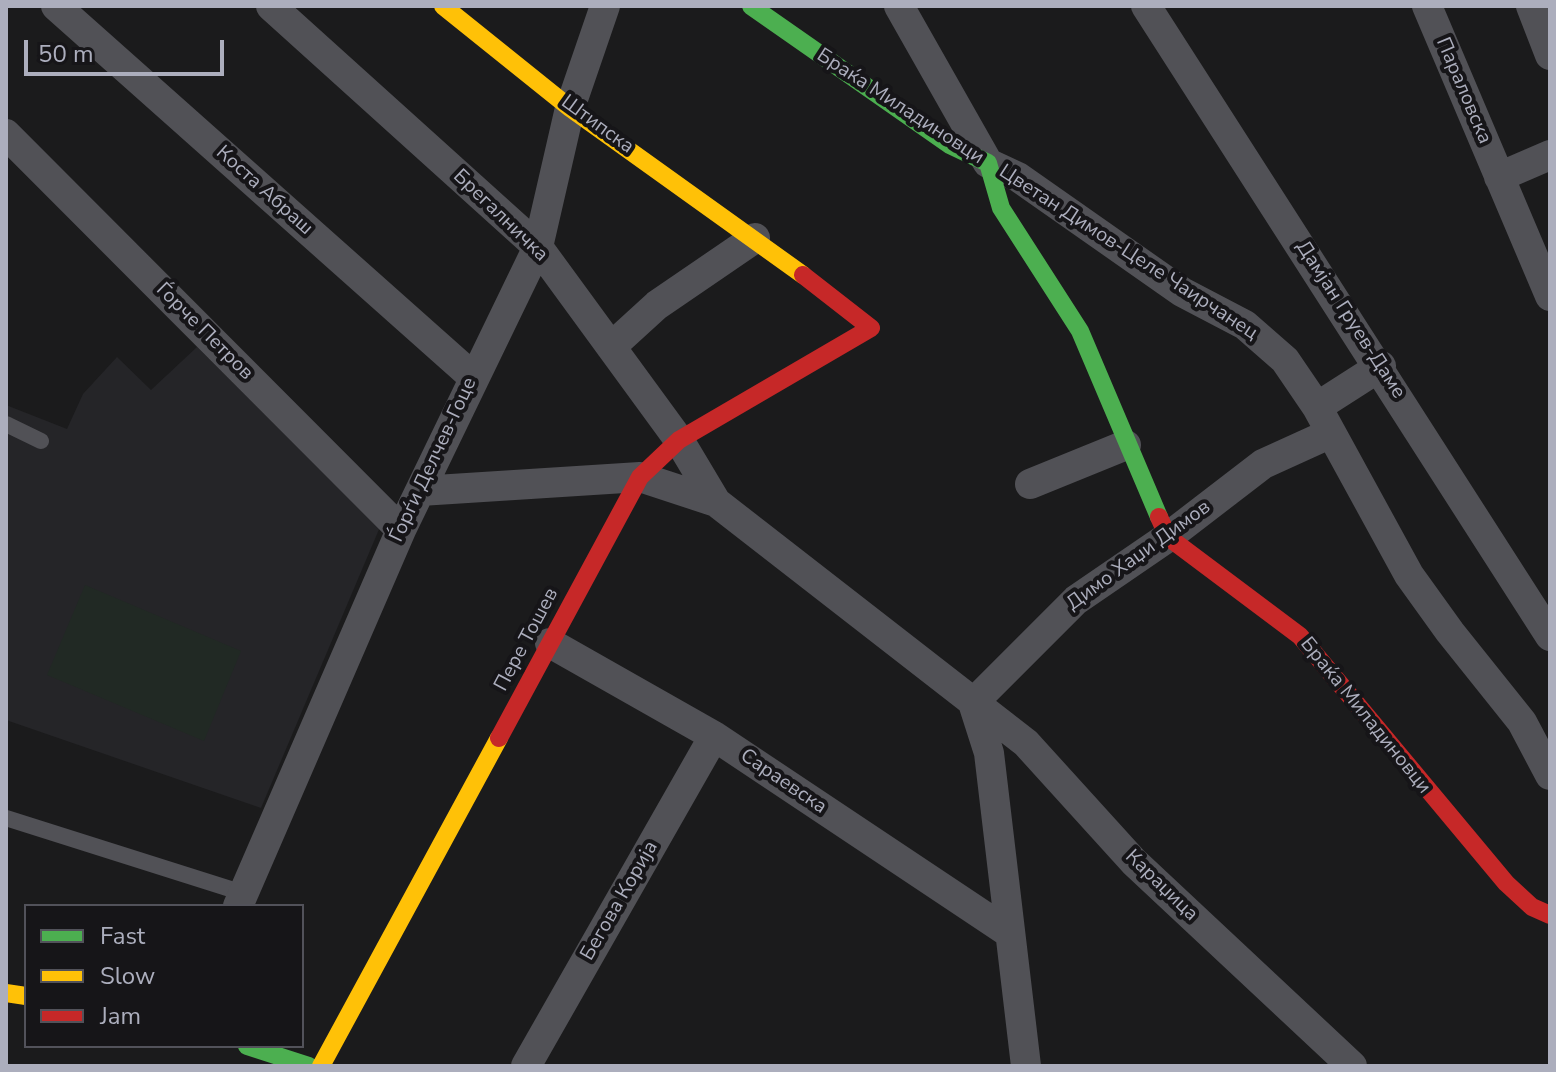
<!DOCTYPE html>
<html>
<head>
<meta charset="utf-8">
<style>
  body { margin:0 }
  #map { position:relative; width:1556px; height:1072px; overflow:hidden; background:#1b1b1c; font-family:"Nunito Sans",sans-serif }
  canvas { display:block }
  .frame { position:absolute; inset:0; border:8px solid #acaebd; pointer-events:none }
  .legend { position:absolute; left:24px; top:904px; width:280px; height:144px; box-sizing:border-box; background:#161518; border:2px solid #52525a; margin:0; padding:10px 14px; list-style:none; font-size:24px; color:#acaebd }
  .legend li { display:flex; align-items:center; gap:16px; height:40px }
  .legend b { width:40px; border:2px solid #52525a }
  .scale { position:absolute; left:24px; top:40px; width:200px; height:36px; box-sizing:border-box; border:4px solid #acaebd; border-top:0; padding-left:10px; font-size:24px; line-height:28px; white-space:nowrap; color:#acaebd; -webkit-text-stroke:6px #161518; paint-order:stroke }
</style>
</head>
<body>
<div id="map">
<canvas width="1556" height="1072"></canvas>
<div class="frame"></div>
<ul class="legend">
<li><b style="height:10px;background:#4caf50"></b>Fast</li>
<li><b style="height:10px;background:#ffc107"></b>Slow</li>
<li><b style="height:10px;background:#c62828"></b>Jam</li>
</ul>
<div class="scale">50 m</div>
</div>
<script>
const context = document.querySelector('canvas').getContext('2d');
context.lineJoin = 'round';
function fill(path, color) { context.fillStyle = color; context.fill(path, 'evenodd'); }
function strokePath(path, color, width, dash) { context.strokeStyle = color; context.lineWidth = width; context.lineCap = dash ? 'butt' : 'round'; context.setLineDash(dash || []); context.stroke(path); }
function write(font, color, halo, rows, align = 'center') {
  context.font = font + ' "Nunito Sans",sans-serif'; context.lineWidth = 8; context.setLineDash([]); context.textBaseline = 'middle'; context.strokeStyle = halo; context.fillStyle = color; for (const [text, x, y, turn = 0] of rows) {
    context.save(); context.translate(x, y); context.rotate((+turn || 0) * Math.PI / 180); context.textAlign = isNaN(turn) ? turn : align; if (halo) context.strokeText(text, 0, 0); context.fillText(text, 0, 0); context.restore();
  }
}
fill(new Path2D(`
  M 197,347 L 380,527 L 261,808 L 6,720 L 6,405 L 67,429 L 83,394 L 117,357 L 151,390 Z`), '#252528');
fill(new Path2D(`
  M 85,585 L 241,651 L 204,741 L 47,675 Z`), '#212924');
strokePath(new Path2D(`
  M 6,424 L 41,441
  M 6,818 L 243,893`), '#515156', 16);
strokePath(new Path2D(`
  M 56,6 L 473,377
  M 271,6 L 538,247 L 679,440 L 716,502
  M 899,6 L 988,163 L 1018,177 L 1182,292 L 1245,325 L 1285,360 L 1317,407 L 1409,575 L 1450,632 L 1522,722 L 1550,775
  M 1146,6 L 1550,636
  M 1427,6 L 1550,296
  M 1531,6 L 1550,55
  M 6,134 L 401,530
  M 1499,177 L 1550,155
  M 611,347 L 657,305 L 755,238
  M 1317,407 L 1381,366
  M 1030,484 L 1126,445
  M 420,491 L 640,477 L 716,502 L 1026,743 L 1134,862 L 1352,1066
  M 550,643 L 714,736 L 1008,932
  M 238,906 L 401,530 L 538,247 L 570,108 L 605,6
  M 526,1066 L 714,736
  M 1026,1066 L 989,753 L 973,703 L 1076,600 L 1168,537 L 1263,464 L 1329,434`), '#515156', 30);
strokePath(new Path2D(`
  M 751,6 L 950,145 L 988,163 L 1001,208 L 1080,331 L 1159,517
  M 247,1046 L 309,1066`), '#4caf50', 18);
strokePath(new Path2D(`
  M 443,6 L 570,108 L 803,275
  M 6,993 L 26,996
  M 321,1066 L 499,738`), '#ffc107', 18);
strokePath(new Path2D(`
  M 1159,517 L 1168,537 L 1300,636 L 1506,883 L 1532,907 L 1550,915
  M 499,738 L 640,477 L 679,440 L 871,328 L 803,275`), '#c62828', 18);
write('20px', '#acaebd', '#161518', [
  ["Параловска",1463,91,67],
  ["Браќа Миладиновци",900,107,33],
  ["Штипска",597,125,36],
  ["Коста Абраш",264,191,42],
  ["Брегалничка",500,216,44],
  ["Цветан Димов-Целе Чаирчанец",1128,253,33],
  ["Дамјан Груев-Даме",1350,320,57],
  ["Ѓорче Петров",204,332,45],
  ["Ѓорѓи Делчев-Гоце",434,460,-65],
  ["Димо Хаџи Димов",1139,556,-36],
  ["Пере Тошев",527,640,-62],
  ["Браќа Миладиновци",1365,716,51],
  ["Сараевска",783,782,34],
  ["Караџица",1161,886,44],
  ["Бегова Корија",620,901,-60]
]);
</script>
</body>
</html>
